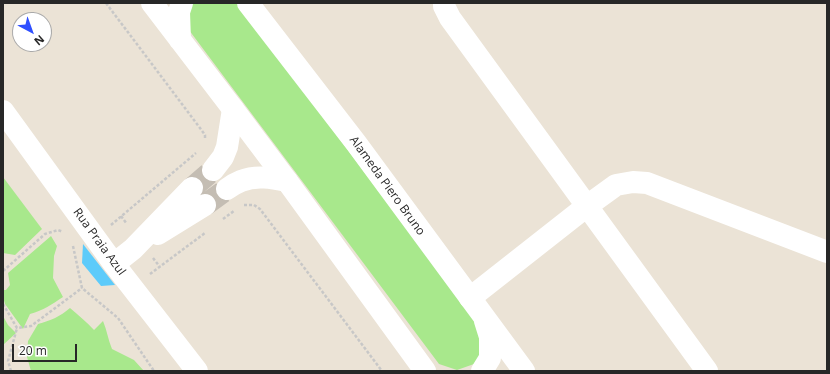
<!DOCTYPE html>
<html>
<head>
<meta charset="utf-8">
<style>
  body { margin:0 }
  #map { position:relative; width:830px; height:374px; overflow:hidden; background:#ebe3d6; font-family:"Open Sans",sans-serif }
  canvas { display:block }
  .frame { position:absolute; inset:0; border:4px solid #272727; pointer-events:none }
  .north { position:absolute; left:12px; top:12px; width:40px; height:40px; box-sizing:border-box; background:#fff; border:1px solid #a9a9a9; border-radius:50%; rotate:139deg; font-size:11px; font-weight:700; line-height:16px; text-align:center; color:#272727 }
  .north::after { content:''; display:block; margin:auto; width:14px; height:18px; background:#2f4fff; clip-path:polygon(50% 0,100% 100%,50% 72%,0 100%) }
  .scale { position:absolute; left:12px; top:344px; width:65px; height:18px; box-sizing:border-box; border:2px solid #272727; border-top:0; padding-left:5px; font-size:12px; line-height:14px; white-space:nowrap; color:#272727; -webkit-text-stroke:3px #fff; paint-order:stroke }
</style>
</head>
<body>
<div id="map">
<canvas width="830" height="374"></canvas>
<div class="frame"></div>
<div class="north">N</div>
<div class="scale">20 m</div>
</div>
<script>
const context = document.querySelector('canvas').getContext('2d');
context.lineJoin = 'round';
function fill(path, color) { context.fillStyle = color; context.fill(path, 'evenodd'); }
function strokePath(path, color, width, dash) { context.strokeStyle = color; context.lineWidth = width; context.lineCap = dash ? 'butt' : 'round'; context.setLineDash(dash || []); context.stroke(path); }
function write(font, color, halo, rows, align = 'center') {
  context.font = font + ' "Open Sans",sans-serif'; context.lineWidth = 3; context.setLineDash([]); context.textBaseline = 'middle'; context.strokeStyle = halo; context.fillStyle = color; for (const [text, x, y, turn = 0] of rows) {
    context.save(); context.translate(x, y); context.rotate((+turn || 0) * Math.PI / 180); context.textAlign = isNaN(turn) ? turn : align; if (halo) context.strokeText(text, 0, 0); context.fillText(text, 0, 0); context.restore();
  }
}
fill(new Path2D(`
  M 192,3 L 238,3 L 484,332 L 484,350 L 474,364 L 457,370 L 439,364 L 186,26 Z
  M 3,177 L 42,229 L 15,255 L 3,253 Z
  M 51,236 L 57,246 L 54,256 L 53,278 L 63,297 C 51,305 44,310 30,314 L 23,329 L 5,304 L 3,297 L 3,290 L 6,290 L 10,285 L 8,273 Z
  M 70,308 C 78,315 87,322 94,330 L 103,321 C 107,330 108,340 112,349 L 134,360 L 144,371 L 31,371 L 27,357 L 28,341 L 38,324 C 50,321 61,316 70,308 Z
  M 3,316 L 8,325 L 16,333 L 3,345 Z`), '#a8e88c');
fill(new Path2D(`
  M 83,244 L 115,285 L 101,286 L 82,263 Z`), '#5dcbfa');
strokePath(new Path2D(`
  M 192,188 L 213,170
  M 205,205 L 227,189`), '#c4bdb3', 22, [22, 11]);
strokePath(new Path2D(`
  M 106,3 L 200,128 L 205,135 L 205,138
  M 244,205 L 254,205 L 260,209 L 382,371
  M 121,216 L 127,224
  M 223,219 L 234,211
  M 111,225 L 196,153
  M 73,246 L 82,288 L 118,318 L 154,371
  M 153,258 L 160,267
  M 3,271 L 45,234 L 58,230 L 63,232
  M 150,274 L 205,233
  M 3,304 L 17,328 L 31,326 L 82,288
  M 11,371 L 8,361 L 17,328`), '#c7c7c7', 2.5, [3, 2]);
strokePath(new Path2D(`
  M 444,3 L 444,6 L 450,18 L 707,371
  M 3,111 L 114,264 L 197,371
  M 213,170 L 223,157 L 227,147 L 233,109
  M 227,189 C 231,186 236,183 241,181 C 256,175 272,178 287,181
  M 158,234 L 205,205
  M 114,264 L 133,249 L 192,188
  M 470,298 L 587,206 L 616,185 L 633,182 L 647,183 L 827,252`), '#fff', 22);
strokePath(new Path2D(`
  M 152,3 L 233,109 L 287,181 L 425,371
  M 248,3 L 356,143 L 524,371
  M 180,40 L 179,12 L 182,3
  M 482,371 L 490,358 L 490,337 L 485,321`), '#fff', 22);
write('12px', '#272727', '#fff', [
  ["Alameda Piero Bruno",387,186,54],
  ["Rua Praia Azul",99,242,54]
]);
</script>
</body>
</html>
